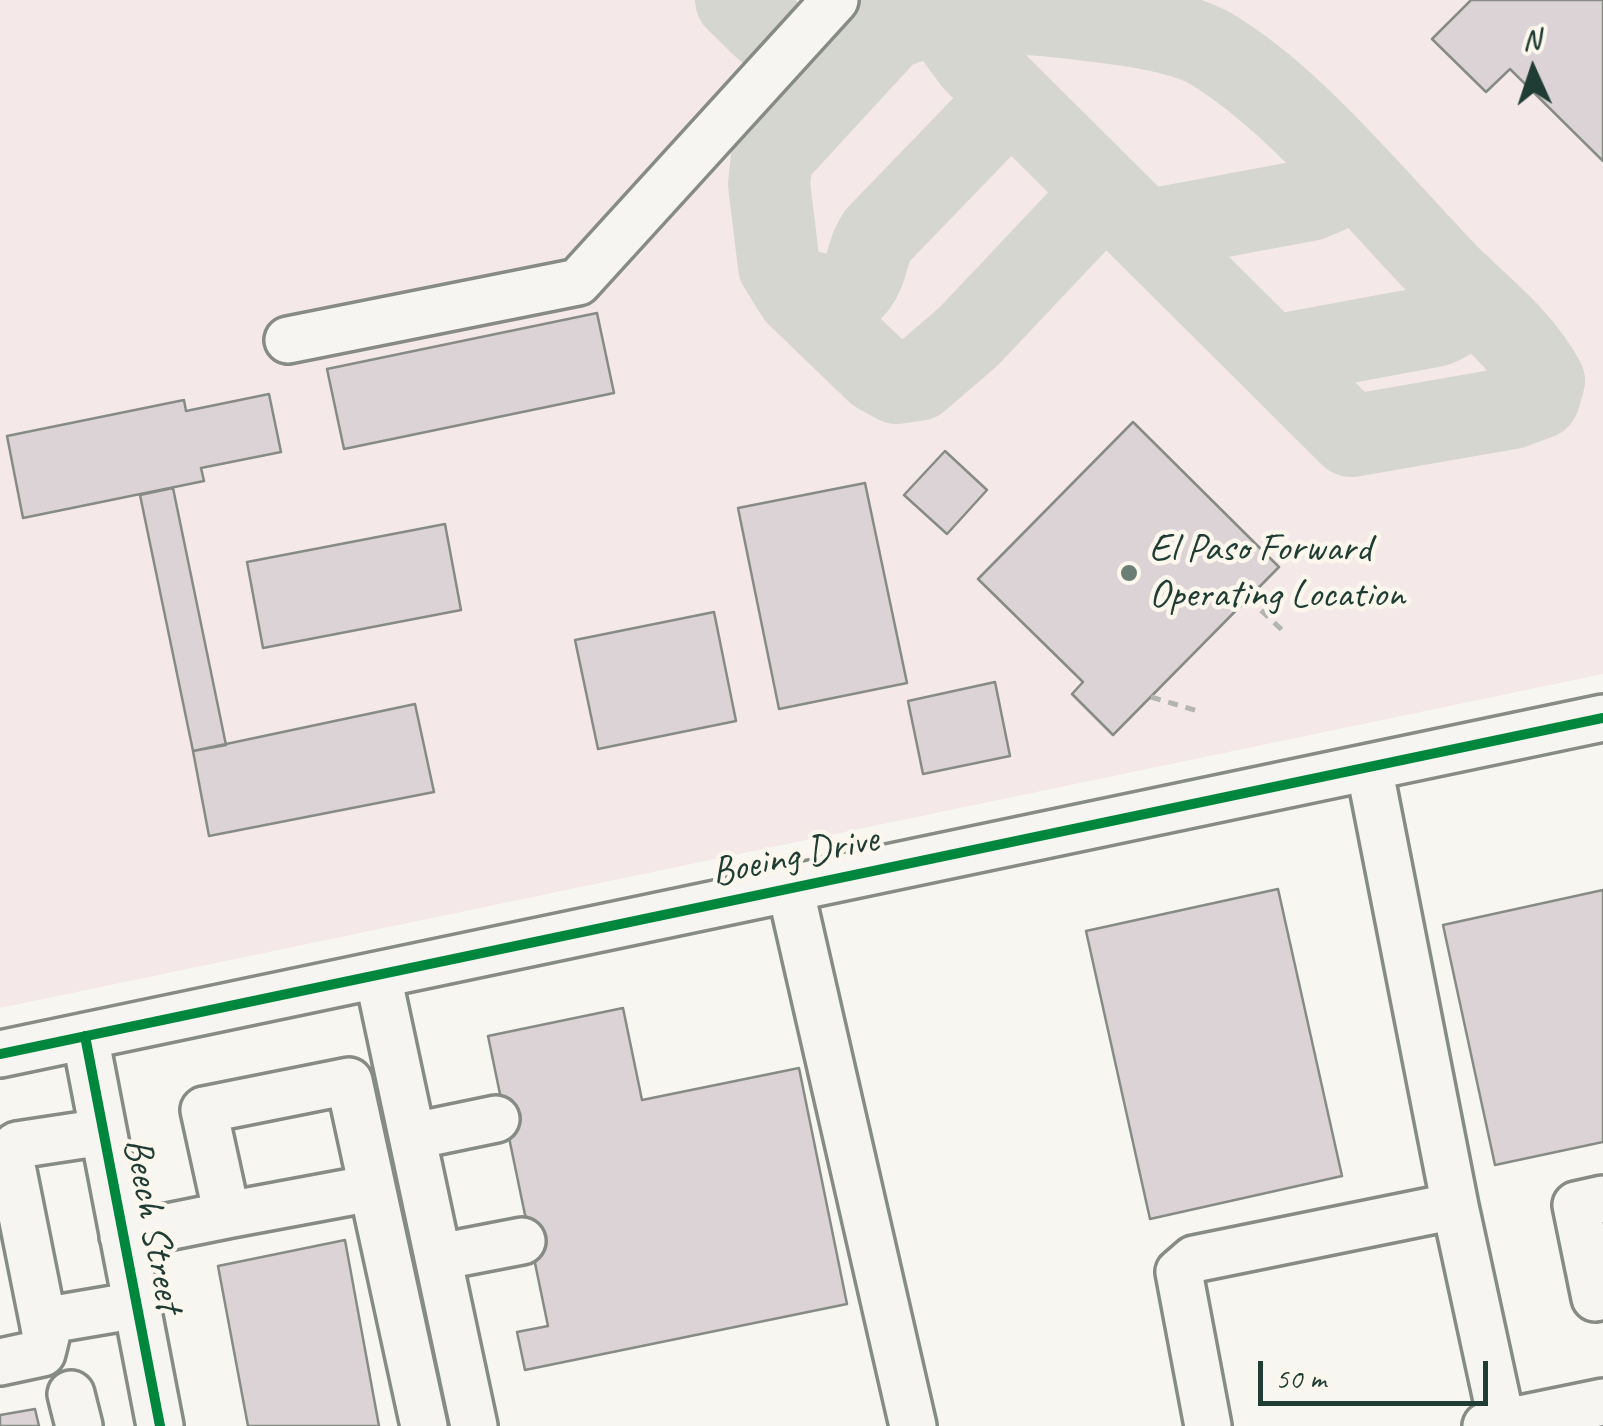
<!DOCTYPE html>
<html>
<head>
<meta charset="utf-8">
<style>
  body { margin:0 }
  #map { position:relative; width:1603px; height:1426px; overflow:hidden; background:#f8f6f0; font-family:Caveat,sans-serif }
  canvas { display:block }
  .north { position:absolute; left:1483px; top:20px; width:100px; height:100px; -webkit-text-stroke:8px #fbf7ec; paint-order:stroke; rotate:357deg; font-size:28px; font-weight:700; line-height:40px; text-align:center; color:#1f3d34 }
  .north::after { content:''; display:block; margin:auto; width:35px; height:45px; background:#1f3d34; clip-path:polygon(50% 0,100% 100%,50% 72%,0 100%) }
  .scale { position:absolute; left:1258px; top:1361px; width:230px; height:45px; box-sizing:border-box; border:5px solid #1f3d34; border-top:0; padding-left:12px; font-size:30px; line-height:35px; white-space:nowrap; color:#1f3d34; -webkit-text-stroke:8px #fbf7ec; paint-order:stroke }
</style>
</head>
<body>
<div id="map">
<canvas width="1603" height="1426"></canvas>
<div class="north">N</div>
<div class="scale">50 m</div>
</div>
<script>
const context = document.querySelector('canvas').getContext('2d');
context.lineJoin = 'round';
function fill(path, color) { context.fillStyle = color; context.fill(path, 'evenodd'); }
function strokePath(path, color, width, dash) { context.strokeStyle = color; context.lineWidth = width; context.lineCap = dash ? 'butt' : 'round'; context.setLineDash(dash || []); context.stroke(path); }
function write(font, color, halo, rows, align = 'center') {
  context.font = font + ' Caveat,sans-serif'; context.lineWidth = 9; context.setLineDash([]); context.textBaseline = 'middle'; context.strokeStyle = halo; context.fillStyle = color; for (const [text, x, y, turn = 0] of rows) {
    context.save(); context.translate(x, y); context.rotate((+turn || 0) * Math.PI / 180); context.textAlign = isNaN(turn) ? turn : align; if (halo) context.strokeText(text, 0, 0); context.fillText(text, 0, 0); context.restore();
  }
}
fill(new Path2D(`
  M 0,0 L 1603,0 L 1603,674 L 0,1008 Z`), '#f4e9e8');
strokePath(new Path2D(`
  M 736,0 C 759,21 783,52 815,55 C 847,58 878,32 907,23 C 969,6 1048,14 1111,23 C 1142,27 1187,34 1213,50 C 1297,101 1379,204 1448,275 C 1481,308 1522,339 1544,381 L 1539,398 L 1512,408 L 1351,436 L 974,61 C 959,41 945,21 931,0
  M 887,32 L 772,157 L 769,184 L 779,266 L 797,295 L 877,372 L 897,383 L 918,380 L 969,336 L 1088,210 L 1092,194 L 1086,172
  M 1141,226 L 1160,228 L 1310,200 L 1329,192 L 1336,177 L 1335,158
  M 791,285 C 816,295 849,306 863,273 C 869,259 868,249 878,235 L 992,117 L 1000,101 L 995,82
  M 1267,351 L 1284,354 L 1435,326 C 1456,317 1463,311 1461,287`), '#d5d6d0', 82);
const building = new Path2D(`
  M 1471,0 L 1603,0 L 1603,161 L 1510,69 L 1486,92 L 1432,39 Z
  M 597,313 L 614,393 L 344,449 L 327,369 Z
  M 269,394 L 281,452 L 201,468 L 204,481 L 23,518 L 7,436 L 184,400 L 186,411 Z
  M 1133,422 L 1279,567 L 1113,735 L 1072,694 L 1083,682 L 978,579 Z
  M 945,451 L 987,490 L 947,534 L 904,495 Z
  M 865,483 L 907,683 L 779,709 L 738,508 Z
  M 173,488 L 226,745 L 193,751 L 140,495 Z
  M 445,524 L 461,610 L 263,648 L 247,562 Z
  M 714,612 L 736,721 L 598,749 L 575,640 Z
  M 995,682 L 1010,756 L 923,774 L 908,701 Z
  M 415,704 L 434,792 L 209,836 L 193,751 Z
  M 1278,889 L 1342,1176 L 1150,1219 L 1086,931 Z
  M 1603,890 L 1603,1142 L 1495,1165 L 1443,925 Z
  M 623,1008 L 642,1100 L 799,1068 L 847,1304 L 525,1370 L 517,1332 L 548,1326 L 488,1036 Z
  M 345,1240 L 379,1426 L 248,1426 L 218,1266 Z
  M 35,1409 L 39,1426 L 0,1426 L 0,1415 Z`);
fill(building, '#dcd3d7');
strokePath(building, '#868b86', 2.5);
const minor = new Path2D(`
  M 288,340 L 578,282 L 835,0
  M 1369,767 L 1455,1206 L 1502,1423
  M 790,888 L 913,1426
  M 378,976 L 474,1426
  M 85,1036 L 160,1426
  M 0,1054 L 1603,718
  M 103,1132 L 17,1145 L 9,1151 L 43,1321 L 137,1305
  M 414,1136 L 496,1119
  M 372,1188 L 227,1215 L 204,1110 L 349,1081 L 424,1426
  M 1603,1199 L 1576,1205 L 1595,1298 L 1603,1296
  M 123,1236 L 227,1215
  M 439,1257 L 522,1241
  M 0,1362 L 42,1353 L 46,1337 L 43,1321
  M 71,1394 L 79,1426
  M 1208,1426 L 1179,1272 L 1194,1259 L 1455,1206
  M 1486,1426 L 1603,1402`);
strokePath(minor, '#868b86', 52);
strokePath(new Path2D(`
  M 1248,598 L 1282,630
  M 1151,697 L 1198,711`), '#b2b5b1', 5, [10, 8]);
strokePath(minor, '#f6f5f1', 45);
strokePath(new Path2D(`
  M 85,1036 L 160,1426
  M 0,1054 L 1603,718`), '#00873e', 10);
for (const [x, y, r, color] of [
  [1129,573,10,"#6b7e76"]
]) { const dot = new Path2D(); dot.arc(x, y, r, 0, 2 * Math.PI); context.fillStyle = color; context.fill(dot); strokePath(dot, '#fbf7ec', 4); }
write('40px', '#1f3d34', '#fbf7ec', [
  ["El Paso Forward",1149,550],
  ["Operating Location",1149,596]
], 'left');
write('40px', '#1f3d34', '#fbf7ec', [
  ["Boeing Drive",795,857,-12],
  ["Beech Street",152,1225,79]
]);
</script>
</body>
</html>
